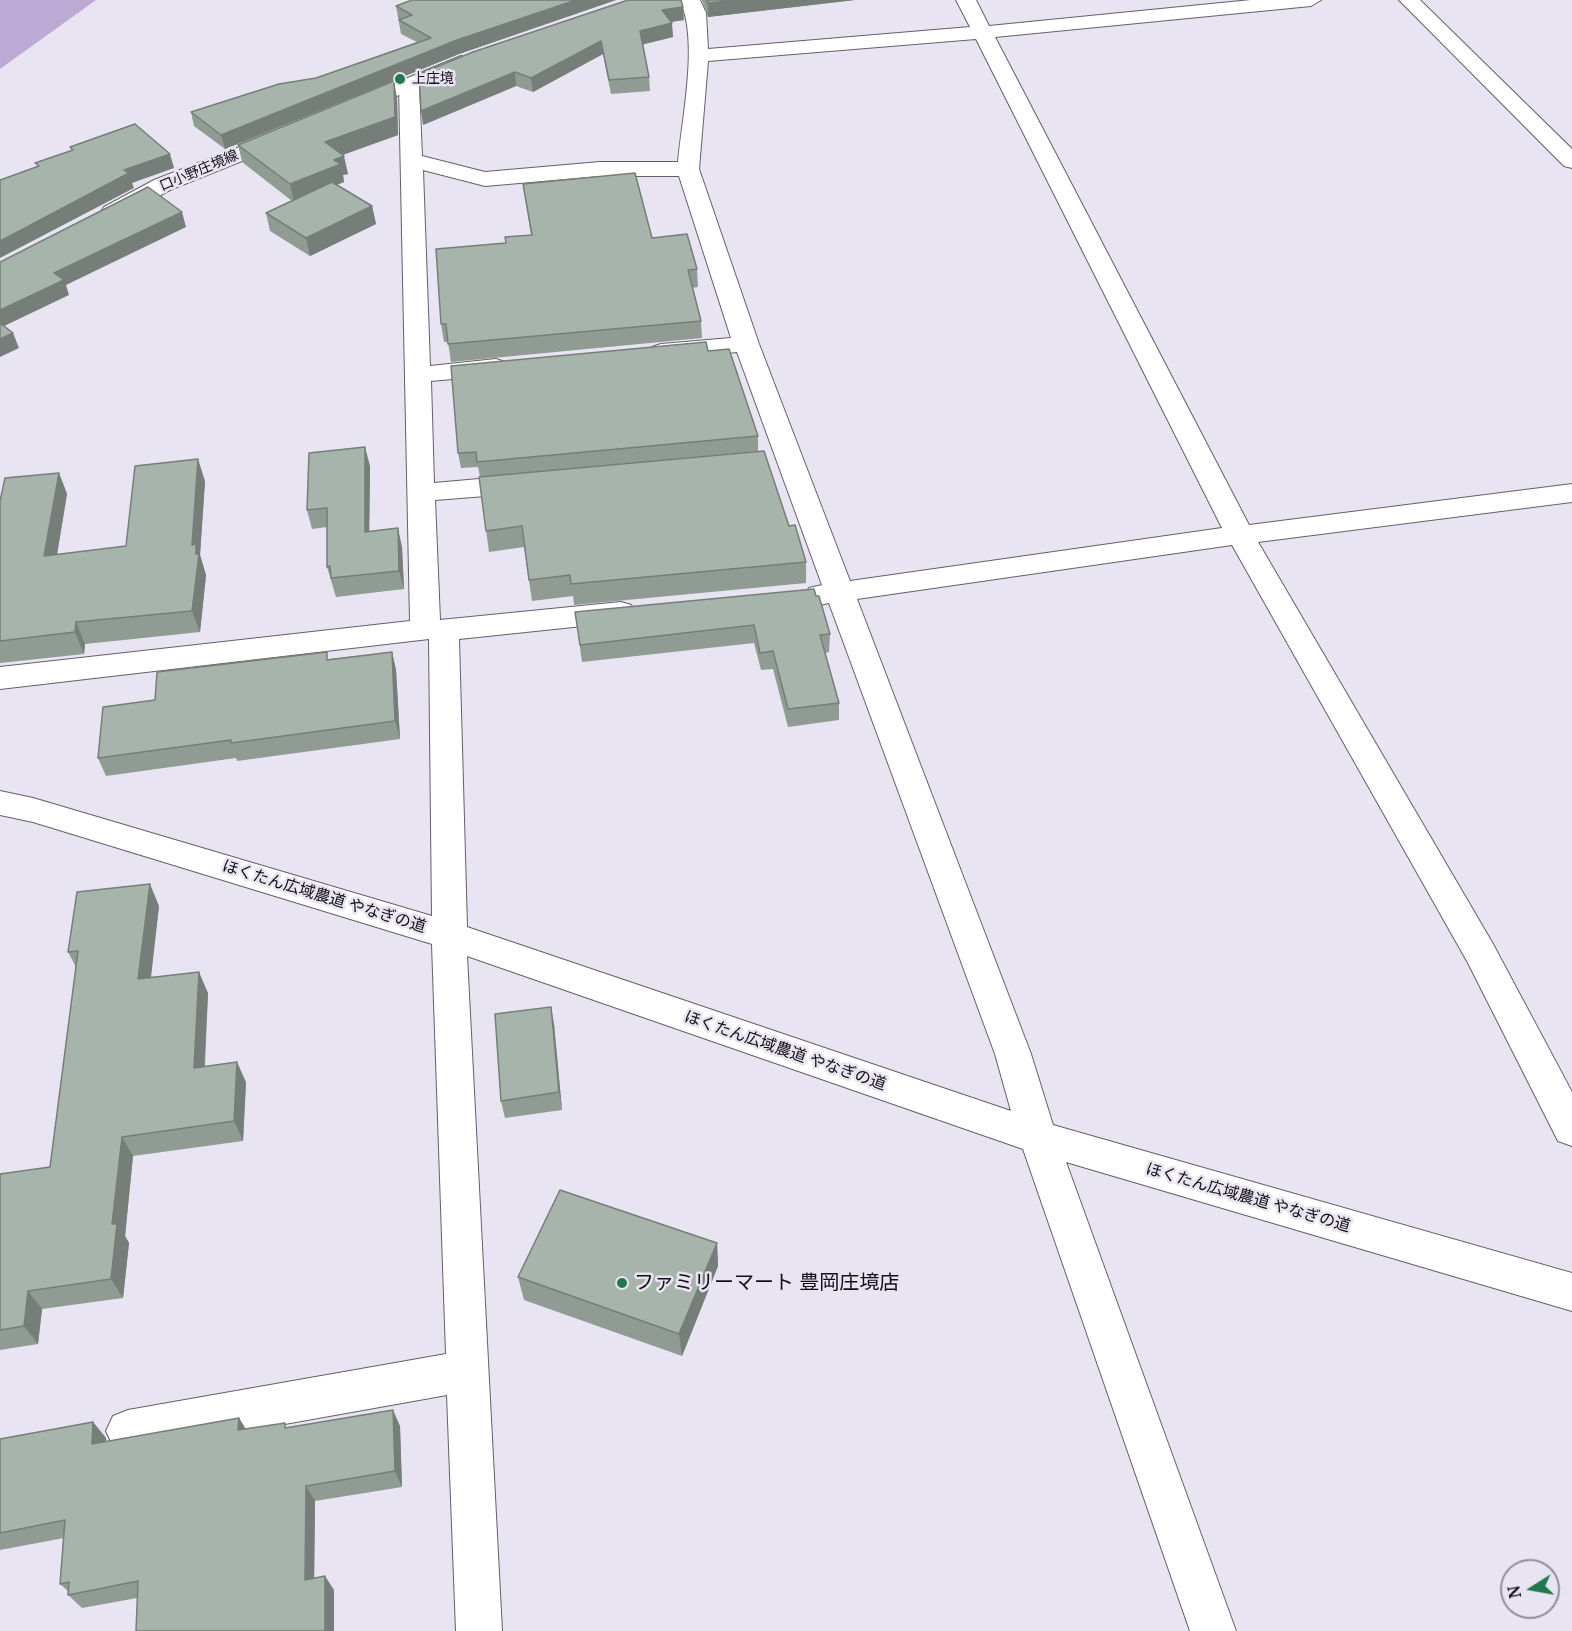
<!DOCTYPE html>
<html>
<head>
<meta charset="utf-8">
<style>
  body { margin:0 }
  #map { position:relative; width:1572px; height:1631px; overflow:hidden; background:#e9e4f1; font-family:"Noto Serif",serif }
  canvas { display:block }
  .north { position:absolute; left:1500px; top:1559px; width:60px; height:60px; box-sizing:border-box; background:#e9e4f1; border:2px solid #928e98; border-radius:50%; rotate:259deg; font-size:16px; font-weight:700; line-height:24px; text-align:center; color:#100e12 }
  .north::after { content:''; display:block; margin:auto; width:21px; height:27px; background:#20794e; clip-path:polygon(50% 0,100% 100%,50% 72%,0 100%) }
</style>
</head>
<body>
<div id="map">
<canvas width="1572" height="1631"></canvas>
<div class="north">N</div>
</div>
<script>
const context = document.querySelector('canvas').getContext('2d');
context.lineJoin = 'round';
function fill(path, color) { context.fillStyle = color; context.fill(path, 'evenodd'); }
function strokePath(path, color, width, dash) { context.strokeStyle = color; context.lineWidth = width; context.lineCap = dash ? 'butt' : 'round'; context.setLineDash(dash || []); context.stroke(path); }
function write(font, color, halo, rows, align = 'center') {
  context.font = font + ' "Noto Serif","Noto Sans JP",serif'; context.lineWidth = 5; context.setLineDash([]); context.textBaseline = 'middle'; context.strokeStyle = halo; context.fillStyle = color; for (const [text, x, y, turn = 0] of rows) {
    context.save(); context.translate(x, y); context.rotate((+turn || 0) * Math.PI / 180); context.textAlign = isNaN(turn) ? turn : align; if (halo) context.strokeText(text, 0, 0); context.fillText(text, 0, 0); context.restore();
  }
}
fill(new Path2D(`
  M 0,0 L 96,0 L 0,69 Z`), '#bcaad4');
const minor = new Path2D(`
  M 680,0 L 700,0 L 706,13 L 708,49 L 970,27 L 956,0 L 976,0 L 989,26 L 1251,0 L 1321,0 L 1311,6 L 995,37 L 1249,525 L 1572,484 L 1572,502 L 1258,542 L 1493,944 L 1572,1092 L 1572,1146 L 1558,1141 L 1468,963 L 1232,545 L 857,599 L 1031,1054 L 1053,1125 L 1572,1273 L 1572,1311 L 1066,1162 L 1236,1631 L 1190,1631 L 1023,1149 L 467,956 L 502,1631 L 456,1631 L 447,1395 L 128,1452 L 113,1446 L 106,1431 L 113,1416 L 128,1410 L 446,1354 L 432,944 L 33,822 L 0,815 L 0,791 L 33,798 L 432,916 L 429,639 L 0,689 L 0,667 L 410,621 L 399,85 L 402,81 L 416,81 L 419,85 L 422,156 L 485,172 L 600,162 L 678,162 C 682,117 699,41 680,0 ZM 976,39 L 1222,528 L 850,581 L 759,344 L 699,169 L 708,61 ZM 423,170 L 485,186 L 600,176 L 679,176 L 731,338 L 661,344 L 652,347 L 648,352 L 652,357 L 661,360 L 737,352 L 822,585 L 809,588 L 804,595 L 809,602 L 819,605 L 829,603 L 995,1054 L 1011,1111 L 467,927 L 459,639 L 621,622 L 631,619 L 636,612 L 631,605 L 621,602 L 440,620 L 435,500 L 524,493 L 534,490 L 538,484 L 534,478 L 524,475 L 434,483 L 431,381 L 496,375 L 505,372 L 509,367 L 505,362 L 496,359 L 430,366 Z
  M 1399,0 L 1420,0 L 1572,149 L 1572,168 L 1564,166 Z`);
const major = new Path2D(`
  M 461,56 L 468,58 L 471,62 L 468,66 L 361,111 L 347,111 L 343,107 L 347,103 Z
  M 281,131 L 289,132 L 292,137 L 289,142 L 170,190 L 120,217 L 104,217 L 101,212 L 104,207 L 154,180 Z`);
strokePath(minor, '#645f6a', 2);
strokePath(major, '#645f6a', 2);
fill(minor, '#fff');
fill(major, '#fff');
fill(new Path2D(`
  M 412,0 L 616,0 L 459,54 L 225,149 L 194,126 L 191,112 L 316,78 L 417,42 L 401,34 L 396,6 Z
  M 628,0 L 684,20 L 671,22 L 673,37 L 643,44 L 649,77 L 650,91 L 611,94 L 603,54 L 533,92 L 516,86 L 423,125 Z
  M 702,0 L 855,0 L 708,17 Z
  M 397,98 L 398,135 L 343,155 L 348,174 L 343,175 L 344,182 L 336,185 L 372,206 L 376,224 L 310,256 L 270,231 L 266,213 L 292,201 L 242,162 L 238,145 Z
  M 523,184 L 652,238 L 697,269 L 698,287 L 692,288 L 701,321 L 702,338 L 451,362 L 448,342 L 444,342 L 441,324 L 506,243 L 531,235 Z
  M 708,351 L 758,436 L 758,451 L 480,477 L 478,467 L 461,468 L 458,453 Z
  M 370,466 L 369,531 L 402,547 L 404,589 L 336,597 L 327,567 L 327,527 L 312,529 L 307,510 Z
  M 59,473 L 67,494 L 57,555 L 126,546 L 205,481 L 200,555 L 206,575 L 200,632 L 85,644 L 84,654 L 0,663 L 0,501 Z
  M 479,477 L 789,526 L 806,562 L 806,583 L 574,605 L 573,596 L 532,601 L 524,547 L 489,552 Z
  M 814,589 L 830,634 L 829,652 L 825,653 L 839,703 L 839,720 L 788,727 L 773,669 L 761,670 L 754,643 L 582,662 L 575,612 Z
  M 392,652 L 396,670 L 400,739 L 237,761 L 236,758 L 106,776 L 98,758 L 155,700 L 329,659 Z
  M 159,906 L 151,978 L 208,993 L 205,1067 L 246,1082 L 243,1141 L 133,1156 L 125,1236 L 129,1243 L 123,1298 L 42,1309 L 38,1344 L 0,1350 L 0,1174 L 50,1167 L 76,967 L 68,952 Z
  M 554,1024 L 562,1110 L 505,1118 L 501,1101 Z
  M 717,1243 L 718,1266 L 682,1356 L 524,1300 L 518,1277 Z
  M 239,1418 L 245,1429 L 287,1427 L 400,1426 L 402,1487 L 315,1501 L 314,1578 L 334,1590 L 137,1598 L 82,1608 L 68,1595 L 69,1592 L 60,1584 L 64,1538 L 0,1550 L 0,1439 L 93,1422 L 106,1438 L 106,1442 Z`), '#909b94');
fill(new Path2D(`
  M 576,0 L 616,0 L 459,54 L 225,149 L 221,135 L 457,40 Z
  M 738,0 L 855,0 L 708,17 L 708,3 Z
  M 683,7 L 684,20 L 663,23 L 662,10 Z
  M 672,23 L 673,37 L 641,45 L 640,31 Z
  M 601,41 L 603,54 L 533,92 L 531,78 Z
  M 515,72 L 516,86 L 423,125 L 421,111 Z
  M 394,81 L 397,98 L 398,135 L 328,160 L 325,142 Z
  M 170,154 L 174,168 L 132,183 L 134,188 L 0,258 L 0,241 L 124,170 Z
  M 344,156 L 348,174 L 343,175 L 344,182 L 294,202 L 290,184 L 334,160 Z
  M 372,206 L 376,224 L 310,256 L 306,238 Z
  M 182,212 L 186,227 L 66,285 L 69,295 L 0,328 L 0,310 L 54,273 Z
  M 13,333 L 19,348 L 0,357 L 0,339 Z
  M 365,447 L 370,466 L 369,551 L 365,532 Z
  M 198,459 L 205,481 L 200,555 L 206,575 L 200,632 L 192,611 L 192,545 Z
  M 59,473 L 67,494 L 53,578 L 44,556 Z
  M 398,528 L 402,547 L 404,589 L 399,571 Z
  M 76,622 L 85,644 L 84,654 L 75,632 Z
  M 392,652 L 396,670 L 400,739 L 395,721 Z
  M 150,884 L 159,906 L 148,1000 L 138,979 Z
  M 199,972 L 208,993 L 203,1089 L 194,1068 Z
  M 551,1007 L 554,1024 L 562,1110 L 559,1092 Z
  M 237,1062 L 246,1082 L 243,1141 L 234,1121 Z
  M 122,1137 L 133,1156 L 125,1236 L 129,1243 L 123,1298 L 111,1279 L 112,1224 Z
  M 717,1243 L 718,1266 L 682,1356 L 679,1334 Z
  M 28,1291 L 42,1309 L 38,1344 L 24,1326 Z
  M 393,1410 L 400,1426 L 402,1487 L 395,1471 Z
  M 239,1418 L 249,1434 L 238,1430 Z
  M 93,1422 L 106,1438 L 105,1460 L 92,1444 Z
  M 306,1486 L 315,1501 L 314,1594 L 305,1580 Z
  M 325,1576 L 334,1590 L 334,1631 L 325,1631 Z`), '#757e78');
const building = new Path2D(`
  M 412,0 L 576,0 L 457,40 L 221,135 L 191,112 L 279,84 L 316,78 L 431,38 L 399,20 L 412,15 L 396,6 Z
  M 628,0 L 681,0 L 683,7 L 662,10 L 672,23 L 640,31 L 649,77 L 609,80 L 601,41 L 531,78 L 515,72 L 421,111 L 419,74 L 473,52 Z
  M 707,0 L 738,0 L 708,3 Z
  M 394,81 L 395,117 L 325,142 L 344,156 L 334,160 L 341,164 L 290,184 L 238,145 Z
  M 135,124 L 170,154 L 124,170 L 129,173 L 0,241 L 0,180 L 39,166 L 35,163 L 73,150 L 70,147 Z
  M 635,173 L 652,238 L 687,234 L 697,269 L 688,270 L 701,321 L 448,344 L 446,324 L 441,324 L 436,249 L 506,243 L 505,237 L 532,235 L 523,184 Z
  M 332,182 L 372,206 L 306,238 L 266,213 Z
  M 148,187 L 182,212 L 54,273 L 64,280 L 0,310 L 0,262 Z
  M 0,323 L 13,333 L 0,339 Z
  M 706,342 L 708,351 L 729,349 L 758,436 L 477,462 L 476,452 L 458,453 L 451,366 Z
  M 365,447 L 365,532 L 398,528 L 399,571 L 331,578 L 330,566 L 327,567 L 327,508 L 307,510 L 309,453 Z
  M 764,451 L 789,526 L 795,525 L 806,562 L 571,584 L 570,575 L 529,580 L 522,526 L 486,531 L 479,477 Z
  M 198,459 L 192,545 L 196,544 L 196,554 L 199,554 L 192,611 L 76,622 L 75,632 L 0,641 L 0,501 L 5,478 L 59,473 L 44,556 L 126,546 L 135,466 Z
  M 814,589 L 816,596 L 819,596 L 830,634 L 820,635 L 839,703 L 788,709 L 773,651 L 760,653 L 754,625 L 580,645 L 575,612 Z
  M 327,652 L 327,660 L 392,652 L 395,721 L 231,743 L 231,740 L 98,758 L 103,707 L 155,700 L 157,672 Z
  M 150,884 L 138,979 L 199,972 L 194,1068 L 237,1062 L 234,1121 L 122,1137 L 112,1224 L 117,1224 L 111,1279 L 28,1291 L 24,1326 L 0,1330 L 0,1174 L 50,1167 L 78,951 L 68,952 L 77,892 Z
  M 551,1007 L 559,1092 L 501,1101 L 495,1014 Z
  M 560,1190 L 717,1243 L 679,1334 L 518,1277 Z
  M 393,1410 L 395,1471 L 306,1486 L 305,1580 L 325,1576 L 325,1631 L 136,1631 L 138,1581 L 68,1595 L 69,1582 L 60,1584 L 65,1520 L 0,1533 L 0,1439 L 93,1422 L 92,1444 L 239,1418 L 238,1430 L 285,1423 L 285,1428 Z`);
fill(building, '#a7b4ac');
strokePath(building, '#757e78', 1.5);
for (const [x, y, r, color] of [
  [400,79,6,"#20794e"],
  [622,1283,6,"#20794e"]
]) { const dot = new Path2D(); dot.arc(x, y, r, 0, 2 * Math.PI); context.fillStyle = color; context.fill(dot); strokePath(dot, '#e9e4f1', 2); }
write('14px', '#100e12', '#e9e4f1', [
  ["上庄境",412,79]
], 'left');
write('14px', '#100e12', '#e9e4f1', [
  ["口小野庄境線",199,171,-23]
]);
write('16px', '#100e12', '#e9e4f1', [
  ["ほくたん広域農道 やなぎの道",324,897,17],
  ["ほくたん広域農道 やなぎの道",785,1051,19],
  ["ほくたん広域農道 やなぎの道",1248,1198,16]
]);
write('20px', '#100e12', '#e9e4f1', [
  ["ファミリーマート 豊岡庄境店",634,1283]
], 'left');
</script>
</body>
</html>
